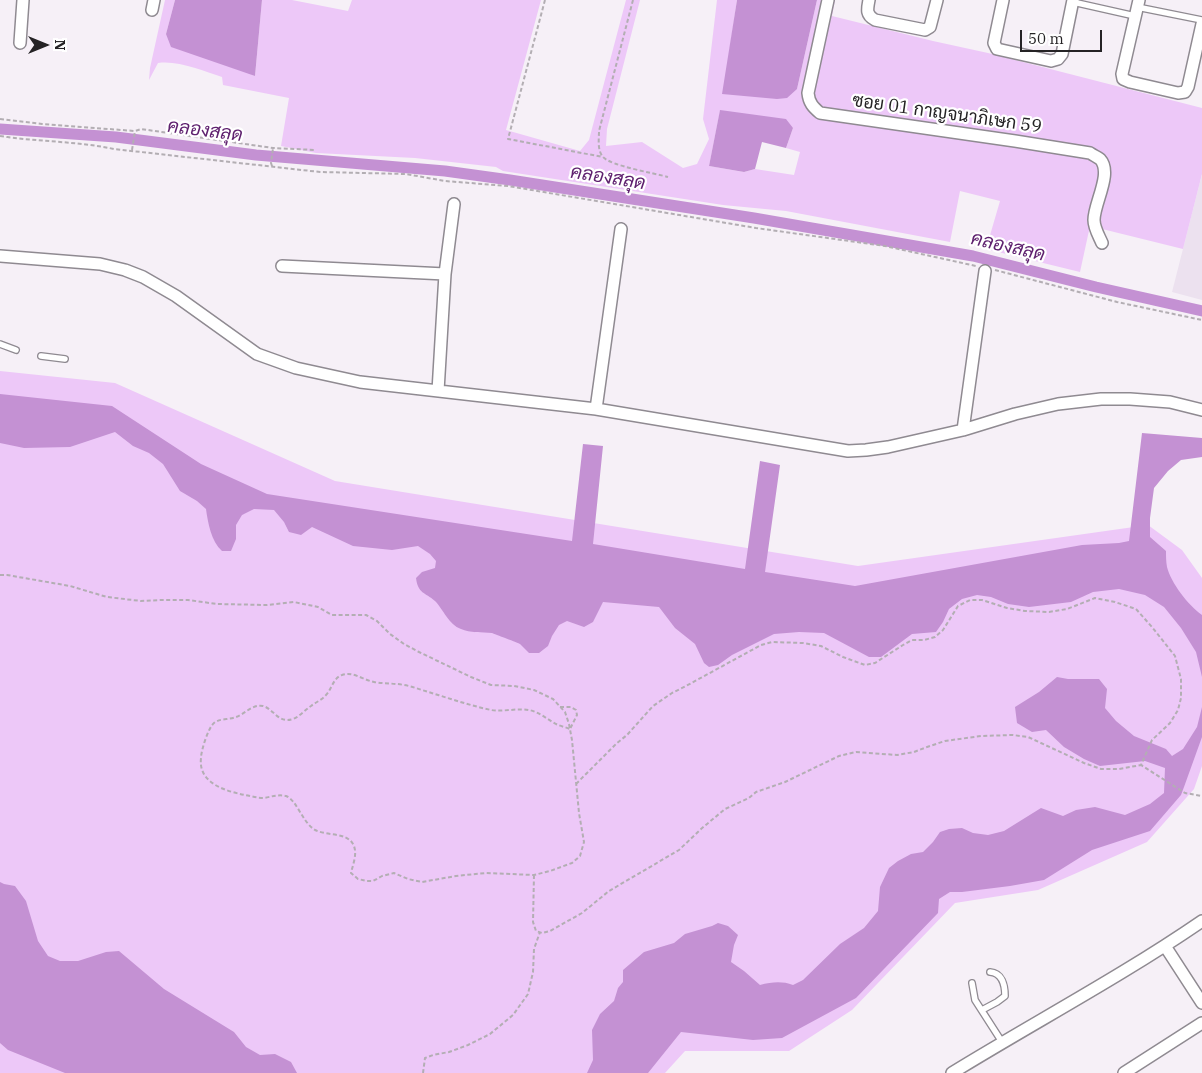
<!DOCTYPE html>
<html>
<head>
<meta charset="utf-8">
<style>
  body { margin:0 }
  #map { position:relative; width:1202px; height:1073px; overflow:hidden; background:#f6f0f7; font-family:"IBM Plex Serif",serif }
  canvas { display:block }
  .north { position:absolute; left:20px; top:20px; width:50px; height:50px; -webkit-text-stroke:4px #fff; paint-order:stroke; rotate:90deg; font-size:14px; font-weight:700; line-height:20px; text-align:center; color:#252325 }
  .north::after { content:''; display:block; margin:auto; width:18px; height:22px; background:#252325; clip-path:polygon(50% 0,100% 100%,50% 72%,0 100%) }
  .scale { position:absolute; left:1020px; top:30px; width:82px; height:22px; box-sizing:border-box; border:2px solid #252325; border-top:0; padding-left:6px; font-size:15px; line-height:18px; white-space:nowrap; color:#252325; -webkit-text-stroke:4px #fff; paint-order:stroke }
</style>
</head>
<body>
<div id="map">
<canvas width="1202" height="1073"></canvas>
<div class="north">N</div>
<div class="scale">50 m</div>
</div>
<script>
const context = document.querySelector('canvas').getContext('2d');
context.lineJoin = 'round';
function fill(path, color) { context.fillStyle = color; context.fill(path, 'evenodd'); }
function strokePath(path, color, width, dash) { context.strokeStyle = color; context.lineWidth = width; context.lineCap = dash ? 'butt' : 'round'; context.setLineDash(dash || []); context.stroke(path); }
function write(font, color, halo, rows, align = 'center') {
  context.font = font + ' "IBM Plex Serif",Sarabun,serif'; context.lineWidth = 4.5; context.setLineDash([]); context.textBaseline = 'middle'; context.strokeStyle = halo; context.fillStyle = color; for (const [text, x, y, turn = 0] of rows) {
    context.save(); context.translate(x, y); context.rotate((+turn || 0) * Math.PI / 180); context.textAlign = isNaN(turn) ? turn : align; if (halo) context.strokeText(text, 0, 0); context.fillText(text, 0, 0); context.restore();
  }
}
fill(new Path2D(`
  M 1202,174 L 1202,300 L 1172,292 Z`), '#ece1ef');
fill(new Path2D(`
  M 165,0 L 175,0 L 166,34 L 255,76 L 262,0 L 292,0 L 348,11 L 352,0 L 541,0 L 506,130 L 580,151 L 589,140 L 626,0 L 640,0 L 607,129 L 606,146 L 642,142 L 683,168 L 697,164 L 709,139 L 703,119 L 717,0 L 737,0 L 723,94 L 797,89 L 817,0 L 835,0 L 832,16 L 933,41 L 988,53 L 1202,108 L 1202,174 L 1183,249 L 1090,226 L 1080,272 L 986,249 L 1000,201 L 960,191 L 950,242 L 786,211 L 723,205 L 503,171 L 496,167 L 415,158 L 316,153 L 281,146 L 289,98 L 223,85 L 222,77 C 203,71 178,60 158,63 L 149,80 L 150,68 ZM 720,111 L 793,128 L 786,148 L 800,152 L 794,175 L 755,169 L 744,172 L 709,166 Z
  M 0,371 L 115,383 L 335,481 L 858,566 L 1148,525 L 1182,550 L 1202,578 L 1202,766 L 1194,789 L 1147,842 L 1038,890 L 955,903 L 852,1010 L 789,1051 L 685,1051 L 665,1073 L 0,1073 Z`), '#edc8f8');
fill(new Path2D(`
  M 175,0 L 262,0 L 255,76 L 171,47 L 166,34 Z
  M 737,0 L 817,0 L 797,89 L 787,98 L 777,99 L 722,94 Z
  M 720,110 L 786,119 L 793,128 L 786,148 L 762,142 L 755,169 L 744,172 L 709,166 Z
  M 0,394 L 112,406 L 201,464 L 267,494 L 572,541 L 583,444 L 603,446 L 593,544 L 745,569 L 760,461 L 780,465 L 765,572 L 855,586 L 1082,545 L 1119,543 L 1129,541 L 1142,433 L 1202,438 L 1202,457 L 1181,460 L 1168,471 L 1154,488 L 1150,518 L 1150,537 L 1166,551 C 1166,556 1166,562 1167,567 C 1171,583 1188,605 1202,615 L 1202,677 L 1196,652 L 1181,628 L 1164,607 L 1145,595 L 1119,589 L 1093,592 L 1071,602 L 1029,607 L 1008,604 L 991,597 L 977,595 L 962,599 L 949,609 L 943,622 L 936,632 L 912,634 L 881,657 L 869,657 L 824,633 L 799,632 L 774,634 L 732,655 L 718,665 L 709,667 L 704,663 L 695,644 L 675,628 L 659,607 L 603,602 L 593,622 L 584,627 L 567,621 L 559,625 L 552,636 L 548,646 L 539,653 L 529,653 C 526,650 523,647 520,644 C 519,643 494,634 492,633 C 482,632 470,633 461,629 C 449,625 443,609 435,601 C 425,592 418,594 416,578 L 422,572 L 435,568 L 436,561 L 430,554 L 418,546 L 392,550 L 353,546 L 312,527 L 301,535 L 289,532 L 284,522 L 274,510 L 254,509 L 242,515 L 236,525 L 236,539 L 231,551 L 222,551 C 211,541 208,523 206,509 L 197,501 L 180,491 L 163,464 L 149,453 L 133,446 L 115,432 L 70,447 L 24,448 L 0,443 Z
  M 1057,677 L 1068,679 L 1099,679 L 1107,689 L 1105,708 L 1116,721 L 1134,736 L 1166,749 L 1172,756 L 1183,749 L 1197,727 L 1202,707 L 1202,737 L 1184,787 L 1181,795 L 1150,831 L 1092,850 L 1044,880 L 1010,886 L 962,892 L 950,892 L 939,899 L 938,913 L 856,998 L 782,1038 L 753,1040 L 681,1032 L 648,1073 L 587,1073 L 593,1060 L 592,1030 L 600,1014 L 614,1001 L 618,988 L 623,982 L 623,970 L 644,952 L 674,943 L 685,934 L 712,926 L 718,923 L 728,926 L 738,935 L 734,945 L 731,962 L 744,971 L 760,985 C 772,982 782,981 793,985 L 803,980 L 840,944 L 864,928 L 878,911 L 880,887 L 889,868 L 898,861 L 911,854 L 923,852 L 933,842 L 940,832 L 949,829 L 962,828 L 973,833 L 988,835 L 1004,831 L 1041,808 L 1063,816 L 1076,810 L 1095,807 L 1125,815 L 1150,804 L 1164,793 L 1165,768 L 1145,761 L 1100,766 L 1084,759 L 1064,747 L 1046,730 L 1032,732 L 1017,723 L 1015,707 L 1039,692 Z
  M 0,882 L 4,884 L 15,886 L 26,901 L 38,941 L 48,956 L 60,961 L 78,961 L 106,952 L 119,951 L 164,989 L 234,1032 L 246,1047 L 260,1055 L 275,1054 L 291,1062 L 297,1073 L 65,1073 L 8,1050 L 0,1043 Z`), '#c491d3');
strokePath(new Path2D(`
  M 0,129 L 116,137 L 256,155 L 445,171 L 510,180 L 754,218 L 973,256 L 1096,287 L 1202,311`), '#c491d3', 11);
const service = new Path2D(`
  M 1073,2 L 1135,16
  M 1137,7 L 1202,20
  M 0,344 L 16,350
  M 41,356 L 65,359
  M 972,983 L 975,1000 L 1002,1042
  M 982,1010 L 997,1002 L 1005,996 C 1005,985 1002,973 990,972`);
const minor = new Path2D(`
  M 828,0 L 808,93 C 809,103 813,107 820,113 L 1015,141 L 1090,153 C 1093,155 1097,157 1100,159 C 1113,173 1094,203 1094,220 C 1094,228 1099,236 1102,243
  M 869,0 C 867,10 866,15 875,20 L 925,30 L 930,27 L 937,0
  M 1003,0 L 994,43 L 997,49 L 1051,61 L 1058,59 L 1062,54 L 1073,0
  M 1139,0 L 1122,74 L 1123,79 L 1130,82 L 1178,93 L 1185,92 L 1188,87 L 1202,24
  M 152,10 L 154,0
  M 20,43 L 23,0
  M 0,256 L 100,264 L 125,270 L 143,277 L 176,296 L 257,354 L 296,368 L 360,382 L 596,409 L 848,451 L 866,450 L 888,447 L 963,430 L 1015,414 L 1058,404 L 1101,399 L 1130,399 L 1170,402 L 1202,410
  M 282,266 L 445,274 L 438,391
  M 445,274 L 454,204
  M 596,409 L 621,229
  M 963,430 L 985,271
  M 1165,946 L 1202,1003
  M 952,1073 C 1035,1022 1122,976 1202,921
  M 1124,1073 L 1202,1023`);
strokePath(service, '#8f8a91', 8);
strokePath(minor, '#8f8a91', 14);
strokePath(new Path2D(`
  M 545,0 L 508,139 L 603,157
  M 633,0 L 599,131 C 599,139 597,150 603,157 C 611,166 654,173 668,177
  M 0,119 L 42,124 L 135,131 L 141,129 L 273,148 L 316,150
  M 0,136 C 38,142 77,141 114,149 L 320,172 L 406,174 L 445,181 L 508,186 L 756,228 L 885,246 L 976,266
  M 132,150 L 135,131
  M 272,166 L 271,163 L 273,148
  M 995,270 L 1117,302 L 1202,320
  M 0,575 L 7,575 L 70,586 L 107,597 L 141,601 L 162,600 L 188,600 L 217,604 L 267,605 L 294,602 L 318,607 L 332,615 L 366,615 L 377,621 L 390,634 L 404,644 L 419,652 L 471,677 L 491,685 L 514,686 L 534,690 L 553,699 L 565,712 L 569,724 L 572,740 L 579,813 L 584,842 L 580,856 L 572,863 L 550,871 L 534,875 L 486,873 L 456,876 L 422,882 L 408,879 L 394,873 L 382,876 L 373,881 L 367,881 L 358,879 L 351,873 C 353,864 358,853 353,844 C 346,832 327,836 315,830 C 302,822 297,800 286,796 C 278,794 271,797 263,798 C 257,798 251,796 245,795 C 225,791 198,783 201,758 C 201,751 208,728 214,723 C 220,718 229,720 236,717 C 245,714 252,704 263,706 C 274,709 278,724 293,719 C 299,717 305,710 311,706 C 316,702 322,700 326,695 C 332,689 333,678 342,675 C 353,671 363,680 374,682 C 384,684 394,683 404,685 C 410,686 416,688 422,690 C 445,697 468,705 491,710 C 503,712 517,708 529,710 C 539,712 547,719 556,724 C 560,726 565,727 570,729
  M 560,707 L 571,707 L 576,710 L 577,715 L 570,729
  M 576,784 L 617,743 L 627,735 L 653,706 L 672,693 L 686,686 L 761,645 L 772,642 L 803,643 L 821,646 L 843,657 L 865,665 L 875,663 L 903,645 L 912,640 L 924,640 L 935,637 L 943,630 L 958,606 L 970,600 L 982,600 L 1007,608 L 1025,611 L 1049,612 L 1067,609 L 1095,598 L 1115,602 L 1136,609 L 1152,627 L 1175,656 L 1181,679 L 1181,698 L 1178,710 L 1170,723 L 1152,740 L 1141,765 L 1185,793 L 1202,796
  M 534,875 L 533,922 L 536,931 L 542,933 L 550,931 L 582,913 L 609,891 L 679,850 L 701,829 L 725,809 L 749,798 L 756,792 L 785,782 L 839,756 L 856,752 L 897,755 L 914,752 L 927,747 L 945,741 L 981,736 L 1013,735 L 1028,737 L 1084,763 L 1101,769 L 1119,769 L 1141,765
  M 423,1073 L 425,1058 L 433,1055 L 449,1052 L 468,1045 L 490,1034 L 513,1015 L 528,994 L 533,972 L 534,949 L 540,932`), '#b3aeb3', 2, [4, 2.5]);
strokePath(service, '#fff', 5.5);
strokePath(minor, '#fff', 11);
write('18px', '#252325', '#fff', [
  ["ซอย 01 กาญจนาภิเษก 59",947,114,8]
]);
write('italic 19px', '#5f216f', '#fff', [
  ["คลองสลุด",205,131,7],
  ["คลองสลุด",608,178,9],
  ["คลองสลุด",1008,247,13]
]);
</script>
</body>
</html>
